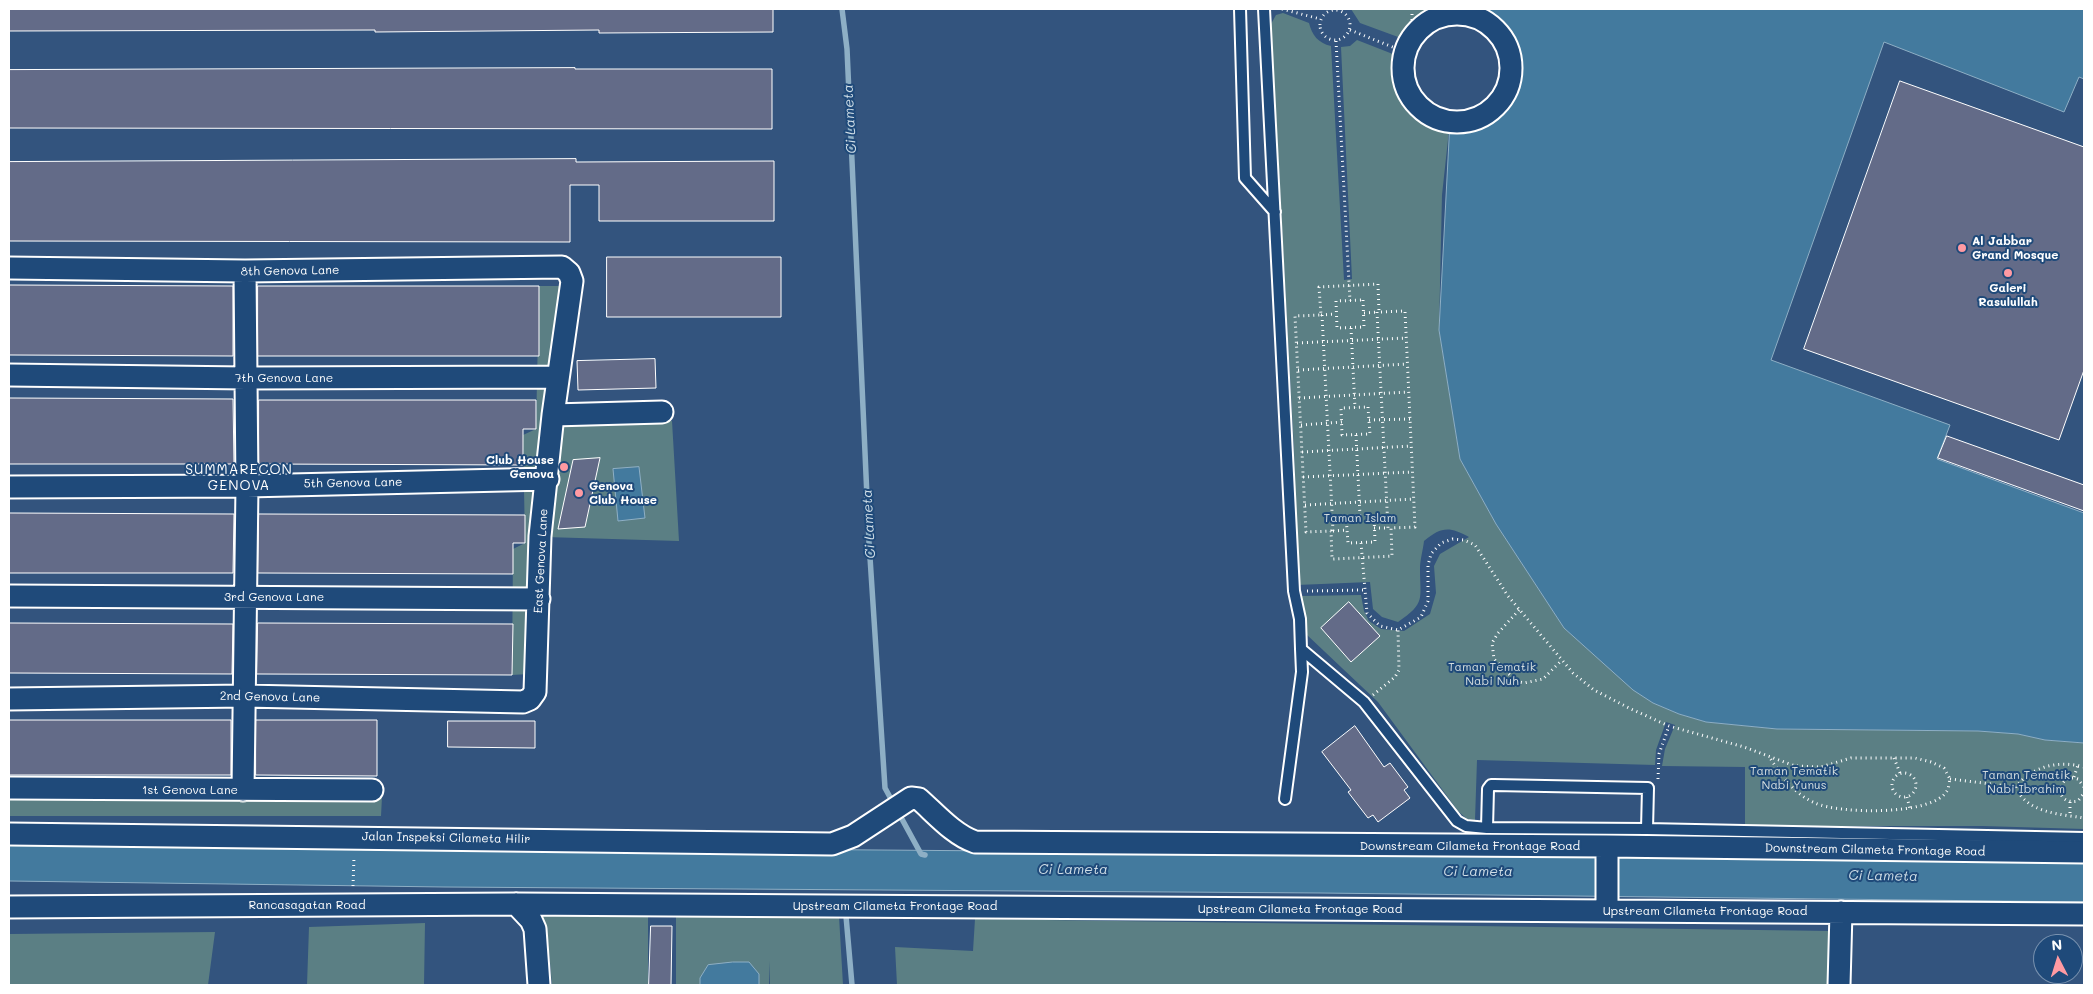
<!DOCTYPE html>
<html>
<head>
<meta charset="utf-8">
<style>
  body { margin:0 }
  #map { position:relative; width:2093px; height:994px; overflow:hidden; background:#33547e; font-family:Mali,sans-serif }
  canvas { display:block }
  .frame { position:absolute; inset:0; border:10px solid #fff; pointer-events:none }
  .north { position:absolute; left:2033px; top:934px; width:50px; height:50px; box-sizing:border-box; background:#1f4a7a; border:1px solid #7992af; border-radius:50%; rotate:355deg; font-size:14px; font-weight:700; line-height:20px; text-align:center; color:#fff }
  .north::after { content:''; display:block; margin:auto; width:18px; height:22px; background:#ff9aa2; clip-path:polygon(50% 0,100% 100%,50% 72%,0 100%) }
</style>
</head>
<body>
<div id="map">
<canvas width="2093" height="994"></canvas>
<div class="frame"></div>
<div class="north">N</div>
</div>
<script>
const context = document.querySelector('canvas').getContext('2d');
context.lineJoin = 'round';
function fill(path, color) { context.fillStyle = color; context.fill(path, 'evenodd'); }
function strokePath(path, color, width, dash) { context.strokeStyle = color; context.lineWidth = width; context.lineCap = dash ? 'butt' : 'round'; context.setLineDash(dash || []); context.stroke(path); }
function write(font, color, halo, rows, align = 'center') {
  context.font = font + ' Mali,sans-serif'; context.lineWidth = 4; context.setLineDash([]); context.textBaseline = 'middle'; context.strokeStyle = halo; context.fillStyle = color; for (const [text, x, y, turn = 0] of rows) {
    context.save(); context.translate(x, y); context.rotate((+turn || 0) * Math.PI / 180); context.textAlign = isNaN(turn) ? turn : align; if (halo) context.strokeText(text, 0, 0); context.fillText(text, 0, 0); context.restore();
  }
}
fill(new Path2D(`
  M 1351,9 L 1467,9 L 1466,14 C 1442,14 1425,21 1409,41 L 1360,23 Z
  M 1283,13 L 1309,23 C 1312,35 1318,43 1331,46 L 1344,280 L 1352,279 L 1341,47 L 1350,46 L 1357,40 L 1403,58 C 1398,89 1420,115 1450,121 L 1442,195 L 1439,330 L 1460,459 L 1496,524 L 1564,628 L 1634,690 L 1653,703 L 1679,714 L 1706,722 L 1777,729 L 1978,731 L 2018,734 L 2045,740 L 2084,743 L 2084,829 L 1982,826 L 1745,826 L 1745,767 L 1662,766 L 1665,749 L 1675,725 L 1666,722 L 1656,750 L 1655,765 L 1477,760 L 1475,820 L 1467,819 L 1458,811 L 1378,702 L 1306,634 L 1301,596 L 1361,595 L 1364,611 L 1369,621 L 1381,629 L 1404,631 L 1430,614 L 1436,593 L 1434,566 L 1440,554 L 1469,537 C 1449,526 1441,527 1424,541 C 1423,550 1420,560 1420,569 C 1420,599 1426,603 1398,622 L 1382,617 L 1373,609 L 1370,582 L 1297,585 L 1294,450 L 1271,24 L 1276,15 Z
  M 539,286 L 561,286 L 529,674 L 512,675 L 513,549 L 525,543 L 523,435 L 536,429 Z
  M 672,421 L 679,541 L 545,537 L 561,423 Z
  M 9,795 L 382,797 L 381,816 L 9,816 Z
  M 534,912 L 648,912 L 648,985 L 552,985 L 547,929 Z
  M 676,914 L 839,916 L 843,985 L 770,985 L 769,961 L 769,985 L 676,985 Z
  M 975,919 L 1830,931 L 1831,985 L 897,985 L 895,947 L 973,951 Z
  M 425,923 L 424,985 L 307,985 L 309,927 Z
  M 215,932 L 208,985 L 9,985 L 9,934 Z`), '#5b7f84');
const water = new Path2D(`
  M 1467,9 L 2084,9 L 2084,79 L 2079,77 L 2064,112 L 1884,42 L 1771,360 L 1950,425 L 1937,459 L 2084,513 L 2084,743 L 2045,740 L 2018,734 L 1978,731 L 1777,729 L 1706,722 L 1679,714 L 1653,703 L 1633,690 L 1564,628 L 1496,524 L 1460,459 L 1439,330 L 1450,121 C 1498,125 1534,68 1497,31 C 1489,22 1478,18 1466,14 Z
  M 639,467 L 645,518 L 618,521 L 613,469 Z
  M 9,843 C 701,849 1392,853 2084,862 L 2084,902 L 1320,893 L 444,887 L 9,881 Z
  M 733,962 L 749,962 L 759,974 L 759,985 L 700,985 L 700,978 L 708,965 Z`);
fill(water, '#437a9e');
strokePath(water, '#8eafc5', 1);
strokePath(new Path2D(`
  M 842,9 L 847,49 L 869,542 L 885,788 L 921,854 L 925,855
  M 846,916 L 852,985`), '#8eafc5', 5.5);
const building = new Path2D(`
  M 9,9 L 773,9 L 773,32 L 599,33 L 599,30 L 375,32 L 375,30 L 9,31 Z
  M 575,68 L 575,69 L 772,69 L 772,129 L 9,128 L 9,70 Z
  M 1900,81 L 2084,147 L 2084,370 L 2059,440 L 1804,349 Z
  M 576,159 L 576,162 L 774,161 L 774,221 L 599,221 L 599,185 L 570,185 L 570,242 L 9,241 L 9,162 Z
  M 607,257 L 781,257 L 781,317 L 607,317 Z
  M 9,285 L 233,286 L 233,356 L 9,355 Z
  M 258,286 L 539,286 L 539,356 L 258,356 Z
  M 655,359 L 656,388 L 578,390 L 577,361 Z
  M 9,398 L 233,399 L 234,464 L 9,464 Z
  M 259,400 L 536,400 L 536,429 L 523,429 L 523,465 L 259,464 Z
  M 1947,436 L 2084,485 L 2084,511 L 1938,458 Z
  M 600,458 L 585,527 L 558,529 L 573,460 Z
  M 9,513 L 234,514 L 233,573 L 9,573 Z
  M 259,514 L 525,515 L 525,543 L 513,543 L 513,574 L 258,573 Z
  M 1349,602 L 1380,636 L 1351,662 L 1321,628 Z
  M 9,623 L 233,624 L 232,674 L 9,673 Z
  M 258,623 L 513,624 L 512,675 L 257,674 Z
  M 9,720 L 231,720 L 231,775 L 9,775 Z
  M 256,720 L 377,720 L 377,776 L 256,775 Z
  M 448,721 L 535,721 L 535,748 L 448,747 Z
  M 1355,726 L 1384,767 L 1390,763 L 1408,787 L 1404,790 L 1410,798 L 1378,822 L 1373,815 L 1368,818 L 1348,792 L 1351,790 L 1322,752 Z
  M 651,926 L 672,926 L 671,985 L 649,985 Z`);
fill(building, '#636b88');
strokePath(building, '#fff', 1);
const lane = new Path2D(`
  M 1240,9 L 1245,178 L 1275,212
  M 1264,9 L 1294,591 L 1300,619 L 1301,649 L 1364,702 L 1457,821 L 1466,826 L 1487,828 L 1647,829 L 2084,838
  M 1285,799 L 1302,672 L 1301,649
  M 1487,828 L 1488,789 L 1491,785 L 1494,785 L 1648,788 L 1647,829`);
const street = new Path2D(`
  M1403 68a54 54 0 1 1 108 0a54 54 0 1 1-108 0Z
  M 9,268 L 245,271 L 562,267 L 569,273 L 572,281 L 553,415 L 540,536 L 535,692 L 530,699 L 523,702 L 245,696 L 9,699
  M 9,375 L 246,378 L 558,377
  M 553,415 L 662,412
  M 9,487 L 247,486 L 548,479
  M 9,596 L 539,599
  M 9,788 L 372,790
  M 243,790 L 247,486 L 245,271
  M 9,834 L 832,844 L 853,836 L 911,798 L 919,799 C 936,814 954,835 975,842 L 1607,846 L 2084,852
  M 1607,846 L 1607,911
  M 516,904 L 531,920 L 535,929 L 539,985
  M 9,907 L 516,904 L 2084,914
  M 1839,985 L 1841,912`);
strokePath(lane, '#fff', 14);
strokePath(street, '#fff', 25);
strokePath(new Path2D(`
  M 1282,9 L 1320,19
  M 1412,9 L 1412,36
  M1320 25a15 15 0 1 1 30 0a15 15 0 1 1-30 0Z
  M 1350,30 L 1405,52
  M 1336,41 L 1350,301
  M 1378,284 L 1379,312 L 1405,311 L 1415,527 L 1391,528 L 1392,556 L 1332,559 L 1331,531 L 1306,532 L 1295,316 L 1321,315 L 1319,287 Z
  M 1363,300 L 1364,327 L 1337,328 L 1336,301 Z
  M 1377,312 L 1388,528
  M 1364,313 L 1378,312
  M 1321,315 L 1336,314
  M 1322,315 L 1333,531
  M 1351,328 L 1355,408
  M 1297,343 L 1406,338
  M 1298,370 L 1407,364
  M 1299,398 L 1408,392
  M 1368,407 L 1370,434 L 1342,435 L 1341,408 Z
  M 1369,420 L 1410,419
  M 1301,425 L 1342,422
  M 1356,435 L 1360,516
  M 1302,452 L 1411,446
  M 1303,477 L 1412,472
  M 1305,505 L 1414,499
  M 1374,515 L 1375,542 L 1348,543 L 1346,516 Z
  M 1374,528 L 1389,528
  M 1333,531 L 1347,530
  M 1361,543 L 1367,613 L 1380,626 L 1398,630 L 1421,617 L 1428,601 L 1428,565 L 1431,554 L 1441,543 L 1453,539 L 1464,540 L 1475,545 L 1508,596 L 1573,673 L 1594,690 L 1631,709 L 1669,726 L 1744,747 L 1795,766 L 1821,767 L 1851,758 L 1915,758 L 1931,762 L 1944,768 L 1950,779 C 1949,782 1949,788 1947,791 C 1932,816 1839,814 1815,803 C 1794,794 1782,776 1770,758
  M 1307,591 L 1364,590
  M 1519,610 L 1498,633 L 1492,643 L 1494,659 L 1516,681 L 1524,683 L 1543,679 L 1562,660
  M 1373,695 L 1395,677 L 1399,670 L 1398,630
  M 1894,758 L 1900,773
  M 2084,767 C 2059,760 2032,766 2016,787 C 2026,813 2060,814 2084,818
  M1892 785a12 12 0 1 1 24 0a12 12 0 1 1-24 0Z
  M 2074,777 L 2078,765
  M 1658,779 L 1659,754 L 1669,726
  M 1950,779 L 2016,787
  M 2084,787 L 2078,779 C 2069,776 2062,780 2060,790 C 2061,799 2068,803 2078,801 L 2084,793
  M 1907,797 L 1910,809
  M 2070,802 L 2070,816
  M 353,886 L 354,857`), '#fff', 3, [1, 4]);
strokePath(lane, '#1f4a7a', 10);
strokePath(street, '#1f4a7a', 21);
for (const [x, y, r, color] of [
  [1962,248,5,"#ff9aa2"],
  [2008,273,5,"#ff9aa2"],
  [564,467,5,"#ff9aa2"],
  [579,493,5,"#ff9aa2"]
]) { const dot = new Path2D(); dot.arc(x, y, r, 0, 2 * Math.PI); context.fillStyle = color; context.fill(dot); strokePath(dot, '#1f4a7a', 2); }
write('bold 12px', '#fff', '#1f4a7a', [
  ["Al Jabbar",1972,241],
  ["Grand Mosque",1972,255],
  ["Galeri",2008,288,"center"],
  ["Rasulullah",2008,302,"center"],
  ["Club House",554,460,"right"],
  ["Genova",554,474,"right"],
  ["Genova",589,486],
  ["Club House",589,500]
], 'left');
write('12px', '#fff', '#1f4a7a', [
  ["8th Genova Lane",290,271,-1],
  ["7th Genova Lane",284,378],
  ["5th Genova Lane",353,483,-1],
  ["East Genova Lane",541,561,-87],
  ["3rd Genova Lane",274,597],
  ["2nd Genova Lane",270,697,1],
  ["1st Genova Lane",190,790],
  ["Jalan Inspeksi Cilameta Hilir",446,838,1],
  ["Downstream Cilameta Frontage Road",1470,846],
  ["Downstream Cilameta Frontage Road",1875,850,1],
  ["Rancasagatan Road",307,905],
  ["Upstream Cilameta Frontage Road",895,906],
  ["Upstream Cilameta Frontage Road",1300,909],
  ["Upstream Cilameta Frontage Road",1705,911]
]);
write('12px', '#d6dfe0', '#1f4a7a', [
  ["Taman Islam",1360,518],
  ["Taman Tematik",1492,667],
  ["Nabi Nuh",1492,681],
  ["Taman Tematik",1794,771],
  ["Nabi Yunus",1794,785],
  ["Taman Tematik",2026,775],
  ["Nabi Ibrahim",2026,789]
]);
write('italic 14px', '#d0dee7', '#1f4a7a', [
  ["Ci Lameta",850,119,-93],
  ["Ci Lameta",869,524,-93],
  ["Ci Lameta",1073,870],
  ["Ci Lameta",1478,872],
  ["Ci Lameta",1883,876,1]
]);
context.letterSpacing = '1px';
write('14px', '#fff', '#1f4a7a', [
  ["SUMMARECON",239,470],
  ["GENOVA",239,486]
]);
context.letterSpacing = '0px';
</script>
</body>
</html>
